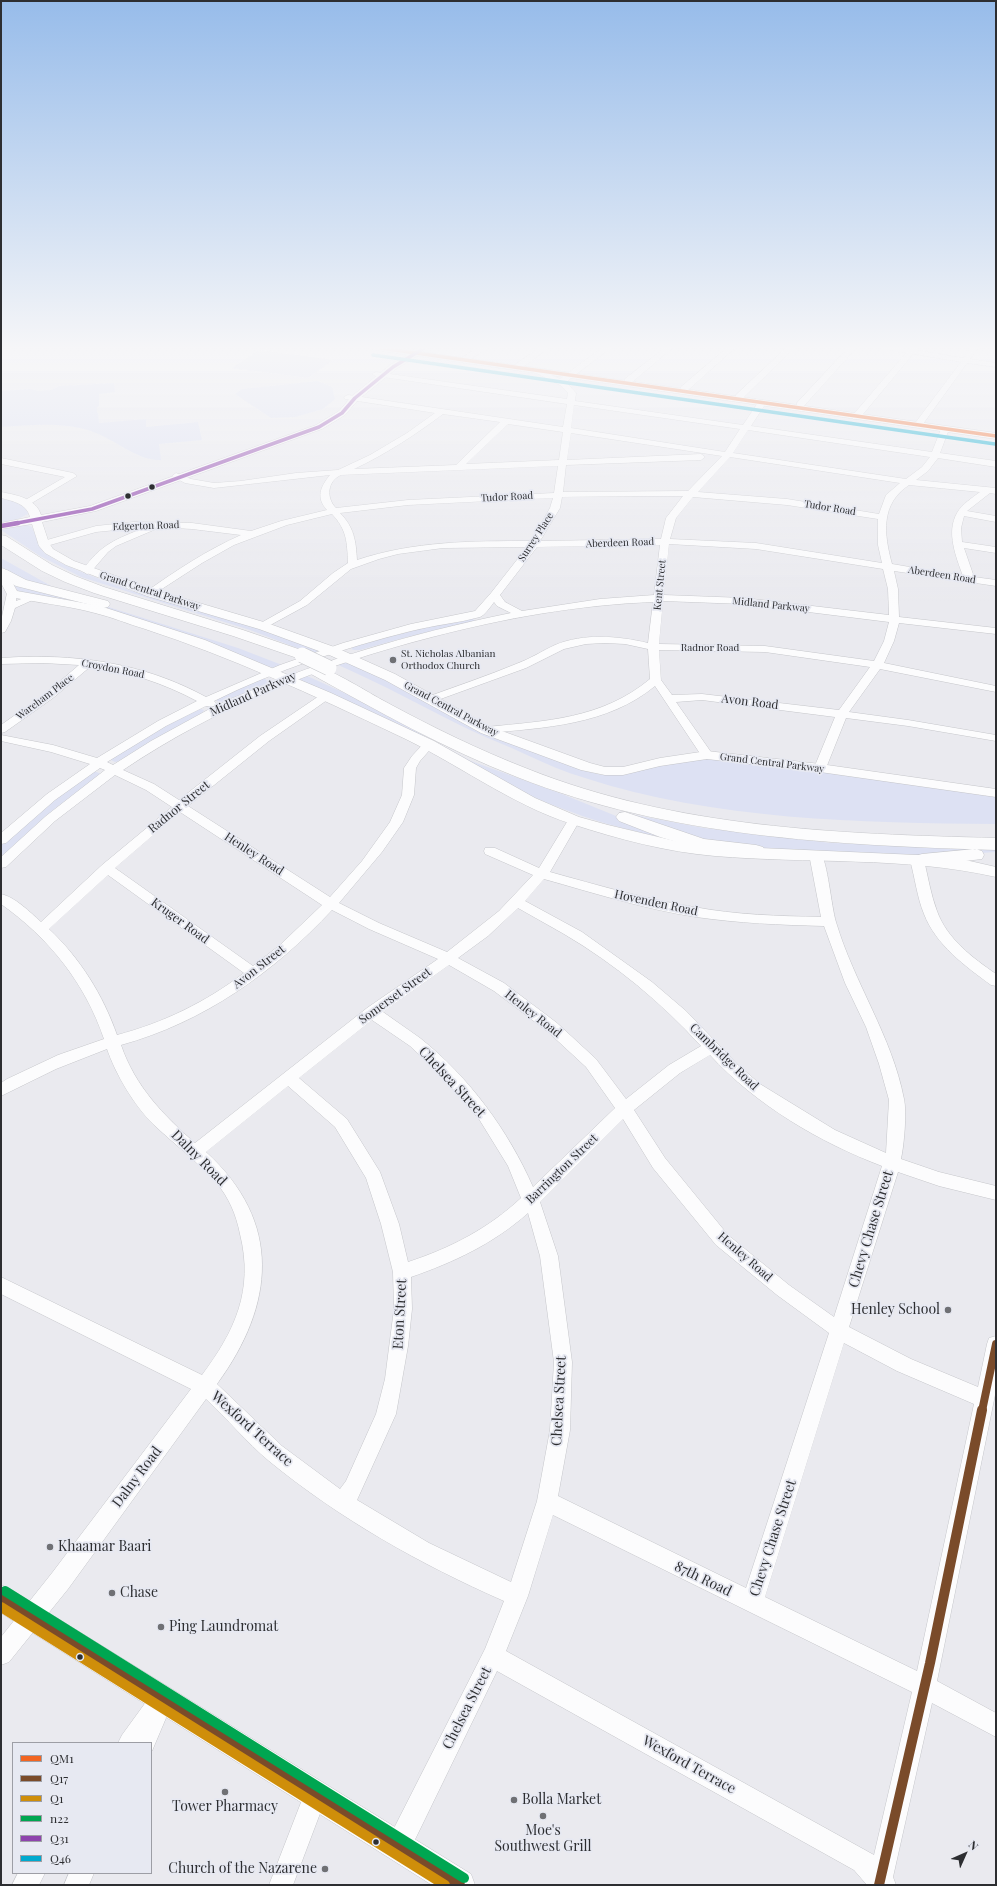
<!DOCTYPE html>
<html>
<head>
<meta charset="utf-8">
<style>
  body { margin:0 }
  #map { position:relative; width:997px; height:1886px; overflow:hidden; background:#eaeaef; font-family:"Playfair Display",serif }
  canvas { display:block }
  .frame { position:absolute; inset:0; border:2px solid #2d2e31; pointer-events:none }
  .legend { position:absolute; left:12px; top:1742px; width:140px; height:132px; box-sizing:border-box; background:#e7e9f2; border:1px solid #9d9ea5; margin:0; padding:5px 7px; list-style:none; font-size:12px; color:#2d2e31 }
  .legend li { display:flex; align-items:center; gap:8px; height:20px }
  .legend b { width:20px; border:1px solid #9d9ea5 }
  .north { position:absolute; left:945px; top:1834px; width:40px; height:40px; -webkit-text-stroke:3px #e7e9f2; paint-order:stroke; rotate:45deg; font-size:11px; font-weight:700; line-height:16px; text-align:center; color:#2d2e31 }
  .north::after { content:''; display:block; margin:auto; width:14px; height:18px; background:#2d2e31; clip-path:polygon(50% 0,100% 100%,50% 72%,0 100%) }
</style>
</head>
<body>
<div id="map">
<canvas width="997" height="1886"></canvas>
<div class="frame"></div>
<ul class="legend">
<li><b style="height:5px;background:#f26522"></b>QM1</li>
<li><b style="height:5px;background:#7a4b2a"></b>Q17</li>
<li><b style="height:5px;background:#cf8e0a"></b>Q1</li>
<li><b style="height:5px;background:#00a651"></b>n22</li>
<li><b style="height:5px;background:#8e44ad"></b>Q31</li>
<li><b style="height:5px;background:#00a9ce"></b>Q46</li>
</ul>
<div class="north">N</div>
</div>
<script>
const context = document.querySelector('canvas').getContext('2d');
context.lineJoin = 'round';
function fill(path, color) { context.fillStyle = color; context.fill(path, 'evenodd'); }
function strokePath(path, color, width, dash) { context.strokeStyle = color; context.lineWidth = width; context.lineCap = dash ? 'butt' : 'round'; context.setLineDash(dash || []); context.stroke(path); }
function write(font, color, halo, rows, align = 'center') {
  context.font = font + ' "Playfair Display",serif'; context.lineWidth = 3.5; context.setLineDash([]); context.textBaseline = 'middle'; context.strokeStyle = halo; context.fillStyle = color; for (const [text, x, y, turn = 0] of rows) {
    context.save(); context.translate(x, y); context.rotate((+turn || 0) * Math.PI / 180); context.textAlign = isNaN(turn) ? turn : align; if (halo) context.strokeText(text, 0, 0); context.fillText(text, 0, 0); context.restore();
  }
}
fill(new Path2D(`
  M 259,350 L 333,360 L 308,378 L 232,368 Z
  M 318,381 L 332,387 L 335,399 L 323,409 L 295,417 L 271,418 L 235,394 L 242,389 Z
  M 114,383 L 115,392 L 99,394 L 99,406 L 97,407 L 97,413 L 98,413 L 99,423 L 146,419 L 146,427 L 198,422 L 202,440 L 159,444 L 161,460 C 138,461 117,441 96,433 C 67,421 31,425 1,427 L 1,391 L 30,389 L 38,391 L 51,390 L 59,386 Z
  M 1,498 C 12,500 21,503 29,511 L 28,514 L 18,519 L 1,523 Z
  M 26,524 L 32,527 L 39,545 L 45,552 L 57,561 L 79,571 L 129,590 L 253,625 L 319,650 L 313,654 L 250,630 L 81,577 L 40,556 L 1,530 Z
  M 1,558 L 53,587 L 50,589 L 10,574 L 1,567 Z
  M 12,583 L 99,604 L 238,648 L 282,665 L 274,668 L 269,667 L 186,635 L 19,592 Z
  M 471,617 L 475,621 L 407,637 L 360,650 L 354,650 L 351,649 L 355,646 L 419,629 Z
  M 341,662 L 351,662 L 536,752 L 590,772 L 601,775 L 627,774 L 646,768 L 699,759 L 723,759 L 853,774 L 996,797 L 996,824 C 862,823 713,820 585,778 C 565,772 546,764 527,755 C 508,746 489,739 470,730 C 425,708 382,684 336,664 Z
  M 305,675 L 349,695 L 471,761 L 562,794 L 680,842 C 628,831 578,817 529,795 L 298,679 Z
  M 263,678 L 270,682 L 223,702 L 217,701 L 217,699 Z
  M 200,709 L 204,710 L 202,713 L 154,740 L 119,761 L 115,762 L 111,760 L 111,758 L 163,726 Z
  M 92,770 L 101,774 L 53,810 L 1,857 L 1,845 L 20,827 Z
  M 624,813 L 704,828 L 831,843 L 996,847 L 996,852 L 933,856 L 818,853 L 720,845 Z`), '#dde1f3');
const minor = new Path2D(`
  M 479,347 L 488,347 L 469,361 L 463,361 L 463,357 Z
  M 541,347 L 550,347 L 522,368 L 516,368 L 516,364 Z
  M 603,347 L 612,347 L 566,382 L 576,393 L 575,401 L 743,425 L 759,401 L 762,401 L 766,403 L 751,426 L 932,452 L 941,429 L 945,427 L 949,429 L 940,453 L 996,461 L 996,467 L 938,458 L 928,471 L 916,480 L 996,488 L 996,494 L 990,493 L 967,511 L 996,516 L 996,522 L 964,516 L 961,528 L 962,542 L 996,547 L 996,553 L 964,548 L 974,577 L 996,580 L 996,586 L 894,571 L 898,589 L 899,617 L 996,628 L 996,634 L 899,623 L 894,641 L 884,663 L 996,686 L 996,692 L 880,669 L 849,712 L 908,720 L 996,735 L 996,741 L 908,726 L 846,718 L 826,768 L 820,772 L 814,768 L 835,717 L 702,700 L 676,702 L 713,755 L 707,759 L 703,758 L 655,686 C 608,725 544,728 486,733 L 480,730 L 486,727 C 546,721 602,719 650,679 L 648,649 L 625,644 L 605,643 L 586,644 L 564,649 L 526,668 L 435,701 L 431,702 L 425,699 L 427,697 C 457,686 487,676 516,664 C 530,659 542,651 555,645 C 584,633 618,636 648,643 L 653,602 C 578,605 505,618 432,637 C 320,666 220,705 123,770 L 154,784 L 179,800 L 260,736 L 322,694 L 330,694 L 332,696 L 330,698 L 269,741 L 188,806 L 330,897 L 362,861 L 390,822 L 402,795 L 404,768 L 412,756 L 425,742 L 433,742 L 435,744 L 420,761 L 416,768 L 414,795 L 403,822 L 382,852 L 339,903 L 379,923 L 447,952 L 499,911 L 533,875 L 485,854 L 484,851 L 485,848 L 495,848 L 539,868 L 570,817 L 578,817 L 580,820 L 550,872 C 597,885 645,899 694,907 C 736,915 779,916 821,917 L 809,854 L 810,851 L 820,851 C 828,863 831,905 836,922 C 854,983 892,1036 904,1099 C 907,1112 904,1146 901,1159 L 939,1172 L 996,1186 L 996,1200 L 939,1186 L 898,1172 L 849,1327 L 911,1359 L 978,1387 L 987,1344 L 989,1338 L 996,1336 L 996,1390 L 937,1681 L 996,1713 L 996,1737 L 932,1703 L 893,1877 L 896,1885 L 867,1885 L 854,1870 L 497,1671 L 407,1856 L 398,1859 L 389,1856 L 386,1847 L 389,1838 L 485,1649 L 504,1601 C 420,1564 340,1519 269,1461 C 246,1442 228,1419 206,1399 L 68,1589 L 9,1662 L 1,1665 L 1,1637 L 52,1573 L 191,1389 L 1,1294 L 1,1277 L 202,1375 C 235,1331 254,1290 240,1234 C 236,1214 229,1198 216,1182 C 197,1161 174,1144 153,1124 C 134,1105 116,1075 107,1049 L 56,1069 L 1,1096 L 1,1083 L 7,1079 L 58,1055 L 104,1039 C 85,983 49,938 1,904 L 1,894 C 15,897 30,912 41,922 L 102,865 L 172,807 L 146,790 L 115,775 L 55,821 L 6,867 L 1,868 L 1,857 L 46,816 L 105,770 L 100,768 L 55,800 L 6,843 L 1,844 L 1,833 L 47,794 L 90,764 L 51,752 L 1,741 L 1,735 L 53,745 L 97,758 L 158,721 L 197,701 C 163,683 129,672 91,666 L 53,698 L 5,732 L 1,733 L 1,725 L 45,694 L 79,665 L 43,663 L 1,664 L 1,658 C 73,653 142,662 206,697 L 280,665 L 343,643 L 411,624 L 475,611 L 491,593 L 527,547 L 443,548 L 398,554 L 379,559 L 351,569 L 307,605 L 263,629 L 258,626 L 259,624 L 300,601 L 333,573 L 348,563 C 347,542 347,530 332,514 L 287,525 L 234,545 L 202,563 L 151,596 L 146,593 L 147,591 C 177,570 207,550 241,535 L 192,529 L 157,527 L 156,529 L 116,546 L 108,552 L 90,573 L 87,574 L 82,571 C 102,543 115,540 146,527 L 96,532 L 43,547 L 38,544 L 40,542 L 96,526 L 134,522 L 192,523 L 251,531 L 281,521 L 327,510 C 316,498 320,487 330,475 L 214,488 L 185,483 L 172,476 L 176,473 L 191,479 L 214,483 L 241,481 L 296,473 L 338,470 L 370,455 L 407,433 L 435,413 L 345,399 L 344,397 L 348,395 L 563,427 L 567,404 L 376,376 L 372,374 L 376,372 L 567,399 L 568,393 L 560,385 L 534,372 L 541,370 L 560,379 ZM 574,405 L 740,429 L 725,452 L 571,428 ZM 443,414 L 500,422 L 456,465 L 354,469 C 386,454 415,435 443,414 ZM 508,424 L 563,432 L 559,460 L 466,464 ZM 748,430 L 930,457 L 922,467 L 906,479 L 733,453 ZM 571,433 L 722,456 L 688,491 L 563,492 L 566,465 L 701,460 L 705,457 L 701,454 L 567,460 ZM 730,457 L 900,483 L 886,495 L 879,514 L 787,499 L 698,492 ZM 558,466 L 554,493 L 408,500 L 336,508 C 326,498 327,481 341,475 ZM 909,485 L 980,492 C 972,498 962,504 957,513 C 946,532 956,557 963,576 L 892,564 C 884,534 880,504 909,485 ZM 639,496 L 683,496 L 666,518 L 661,539 L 540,541 L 560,508 L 562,497 ZM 693,497 L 787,505 L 878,519 L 878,545 L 882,563 L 756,543 L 670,539 L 676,518 ZM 553,498 L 550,508 L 531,541 C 472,541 414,541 357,560 C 356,541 354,527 340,513 L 408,505 ZM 669,544 L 756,549 L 883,569 L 888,589 L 889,615 L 744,598 L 664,595 ZM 660,545 L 654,595 L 600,599 L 522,611 L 505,602 L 500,595 L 537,547 ZM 663,601 L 744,604 L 889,622 L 884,641 L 874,661 L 765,646 L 659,644 ZM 494,602 L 497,606 L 511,613 C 408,634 311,663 215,706 L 217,704 L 214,701 C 276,670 344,648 411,631 C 434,625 458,623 480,617 C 485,615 491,606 494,602 ZM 659,650 L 765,652 L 870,667 L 839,710 L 702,694 L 672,695 L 661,680 ZM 206,706 L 215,706 L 151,741 L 113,765 L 107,762 L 166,726 ZM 180,812 L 322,905 L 280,945 L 253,966 L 115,868 ZM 108,875 L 244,973 C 206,1002 163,1023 117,1035 C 103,995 80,958 49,929 ZM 544,879 C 594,893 644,909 696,917 C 738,923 781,925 824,926 L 845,983 L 866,1027 L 879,1064 L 889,1100 L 886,1153 L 835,1130 L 760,1084 L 738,1065 L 686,1011 L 652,982 L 582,932 L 525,901 ZM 518,908 C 533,917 549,925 564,934 C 615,964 661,1002 701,1046 L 669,1065 L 626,1099 L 596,1059 L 557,1023 L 504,983 L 458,958 L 488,936 ZM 332,910 L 369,929 L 438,959 L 367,1008 L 195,1143 C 163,1115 135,1086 121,1045 C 204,1022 273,973 332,910 ZM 449,965 L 494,991 L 547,1031 L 586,1067 L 615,1108 L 533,1187 C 508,1130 469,1077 420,1038 C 408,1029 395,1021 383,1012 ZM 372,1020 L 410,1046 L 439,1073 L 479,1119 L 508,1166 L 521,1198 C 489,1228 451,1248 408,1262 L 399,1224 L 380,1172 L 347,1119 L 299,1078 ZM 710,1055 C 756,1105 819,1142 882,1166 L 834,1317 L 789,1285 L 728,1235 L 665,1158 L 634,1110 L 680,1073 ZM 288,1086 L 335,1127 L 366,1178 L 381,1224 L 393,1272 L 394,1309 L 385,1379 L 376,1414 L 346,1481 L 340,1489 L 282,1446 L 217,1384 C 275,1305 283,1222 206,1152 ZM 623,1119 L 653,1168 L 716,1245 L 777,1295 L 829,1333 L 746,1588 L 558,1496 L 570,1430 L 572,1362 L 558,1256 L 540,1202 ZM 528,1213 L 540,1256 L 554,1362 L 550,1430 L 537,1501 L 511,1582 L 429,1543 L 357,1500 L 396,1414 L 408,1346 L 412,1309 L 411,1277 C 454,1262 493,1244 528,1213 ZM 844,1343 L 897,1371 L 974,1404 L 917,1671 L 765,1597 ZM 553,1515 L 912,1692 L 874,1855 L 506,1651 L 528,1596 Z
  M 666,347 L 674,347 L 631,383 L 625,383 L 625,379 Z
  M 728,347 L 736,347 L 687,391 L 681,391 L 681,387 Z
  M 787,347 L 795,347 L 742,399 L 736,399 L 736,395 Z
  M 849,347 L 857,347 L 803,407 L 797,407 L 797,403 Z
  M 878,347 L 909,349 L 911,347 L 919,347 L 916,350 L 963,358 L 971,347 L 979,347 L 970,359 L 996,363 L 996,367 L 967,363 L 923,424 L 920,424 L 916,422 L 961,362 L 913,354 L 859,419 L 853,419 L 853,415 L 906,353 L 882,349 Z
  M 1,458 L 73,473 L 77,476 L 30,504 L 26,501 L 27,499 L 65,477 L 1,464 Z
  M 12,590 L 17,593 L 16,601 L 32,595 L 37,598 L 15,608 L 11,621 L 5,632 L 1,633 L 1,621 L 7,593 Z
  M 917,856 L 922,857 L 924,860 C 928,877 931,895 937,911 C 947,939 973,958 996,974 L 996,986 L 991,985 C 965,966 936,945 924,914 C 917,897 915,878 910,860 L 912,857 Z
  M 162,1688 L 170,1691 L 173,1699 L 165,1714 L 166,1718 L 152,1751 L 151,1743 L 118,1743 L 122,1735 L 154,1691 Z
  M 315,1783 L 323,1787 L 327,1795 L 293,1885 L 269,1885 L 307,1787 Z
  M 18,1873 L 45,1873 L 39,1885 L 12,1885 Z
  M 69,1873 L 94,1873 L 89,1885 L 64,1885 Z`);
const major = new Path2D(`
  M 370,347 L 391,347 L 414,350 L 422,349 L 423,352 L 996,433 L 996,439 L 417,356 L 396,369 L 358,400 L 345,415 L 322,429 L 96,511 L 42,522 L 49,543 L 53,549 L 74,561 L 155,590 L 267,623 L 337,648 L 395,674 L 491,727 L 590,763 L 605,767 L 623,767 L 660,758 L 707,751 L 820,764 L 996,789 L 996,797 L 820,772 L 707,759 L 660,766 L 623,775 L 605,775 L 581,770 L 481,733 L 385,680 L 327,654 L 259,629 L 147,596 L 66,565 L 45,553 L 39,546 L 32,524 L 1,529 L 1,523 L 30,517 C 27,504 13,501 1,498 L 1,492 C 16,495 36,498 41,515 L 90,506 L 316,425 L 339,411 L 352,396 L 390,365 L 407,355 L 374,350 Z
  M 1,568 L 5,569 L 17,591 L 100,606 L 205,640 L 331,693 L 434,741 L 535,798 L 579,817 L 608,825 L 675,841 L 715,846 L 917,855 L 961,859 L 996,867 L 996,877 C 904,856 808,864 715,856 C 667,852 618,839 572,824 C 511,805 454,761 395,734 C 313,695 231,657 145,629 C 128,624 112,617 95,613 C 66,605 36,603 8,596 L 1,583 Z
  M 1,1585 L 10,1589 L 471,1874 L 475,1885 L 432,1885 L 1,1613 Z`);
const highway = new Path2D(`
  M 1,535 L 6,536 L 52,565 L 75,576 L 104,587 L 243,630 L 307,652 L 310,655 L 307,658 L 302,660 L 297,658 L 233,636 L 94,593 L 65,582 L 42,571 L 1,545 Z
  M 1,569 L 7,570 L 26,580 L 108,601 L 110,604 L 108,607 L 103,608 L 16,586 L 1,578 Z
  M 316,666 C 335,671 367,692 386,702 C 432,727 479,750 528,769 C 676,828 839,834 996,838 L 996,850 C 835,845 669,837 517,777 C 445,749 378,711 311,674 L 308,671 L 311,668 Z
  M 625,812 L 704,839 L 756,845 L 763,847 L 765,851 L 763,855 L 756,857 L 696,848 L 660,837 L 619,821 L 616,817 L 619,813 Z
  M 975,849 L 982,851 L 984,855 L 982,859 L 922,866 L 915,864 L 913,860 L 915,856 L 922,854 Z`);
strokePath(minor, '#c5c6ca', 1);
strokePath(major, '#c5c6ca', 1);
strokePath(highway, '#c5c6ca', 1);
fill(minor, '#fcfcfd');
fill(major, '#fcfcfd');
fill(highway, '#fcfcfd');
const highwayBridge = new Path2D(`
  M 302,655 L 329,668`);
strokePath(highwayBridge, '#c5c6ca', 16, []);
strokePath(highwayBridge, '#fcfcfd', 15);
strokePath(new Path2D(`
  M 374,347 L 996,436`), '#f26522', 3.5);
strokePath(new Path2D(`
  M 982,1411 L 996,1344`), '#7a4b2a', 8);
strokePath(new Path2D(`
  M 1,1598 L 460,1885
  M 879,1885 L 930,1663 L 982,1410`), '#7a4b2a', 10);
strokePath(new Path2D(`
  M 1,1607 L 445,1885`), '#cf8e0a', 10);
strokePath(new Path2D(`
  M 5,1591 L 464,1878`), '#00a651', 10);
strokePath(new Path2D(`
  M 12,524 L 92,509 L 319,427 L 342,413 L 355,398 L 393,367 L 426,347`), '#8e44ad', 3.5);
strokePath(new Path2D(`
  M 1,526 L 18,523`), '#8e44ad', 4.5);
strokePath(new Path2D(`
  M 373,355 L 995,444`), '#00a9ce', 3.5);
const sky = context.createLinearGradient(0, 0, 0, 611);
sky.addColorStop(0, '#97bcea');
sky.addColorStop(0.57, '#f6f6f8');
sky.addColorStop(1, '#f6f6f800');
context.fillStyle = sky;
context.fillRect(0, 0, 997, 611);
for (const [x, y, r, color] of [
  [152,487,3.5,"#2d2e31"],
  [128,496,3.5,"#2d2e31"],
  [393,660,4,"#6f7074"],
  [948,1310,4,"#6f7074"],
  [50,1547,4,"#6f7074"],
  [112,1593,4,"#6f7074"],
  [161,1627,4,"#6f7074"],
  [80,1657,3.5,"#2d2e31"],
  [225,1792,4,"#6f7074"],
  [514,1800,4,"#6f7074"],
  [543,1816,4,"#6f7074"],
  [376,1842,3.5,"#2d2e31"],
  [325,1869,4,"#6f7074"]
]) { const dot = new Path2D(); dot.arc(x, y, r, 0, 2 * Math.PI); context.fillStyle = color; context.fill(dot); strokePath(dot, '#e7e9f2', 1.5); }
write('10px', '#2d2e31', '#e7e9f2', [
  ["Tudor Road",507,497,-3],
  ["Tudor Road",830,508,9],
  ["Edgerton Road",146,526,-2],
  ["Surrey Place",536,537,-57],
  ["Aberdeen Road",620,543,-2],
  ["Aberdeen Road",942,575,9],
  ["Kent Street",660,585,-84],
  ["Grand Central Parkway",150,591,18],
  ["Midland Parkway",771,605,6],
  ["Radnor Road",710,648],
  ["Croydon Road",113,669,11],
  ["Wareham Place",45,697,-37],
  ["Grand Central Parkway",451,709,28],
  ["Grand Central Parkway",772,763,7]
]);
write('10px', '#2d2e31', '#e7e9f2', [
  ["St. Nicholas Albanian",401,654],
  ["Orthodox Church",401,666]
], 'left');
write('12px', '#2d2e31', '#e7e9f2', [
  ["Midland Parkway",253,694,-24],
  ["Avon Road",750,702,7],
  ["Radnor Street",179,807,-39],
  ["Henley Road",254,854,33],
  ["Hovenden Road",656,903,12],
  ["Kruger Road",180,921,36],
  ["Avon Street",259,967,-38],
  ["Somerset Street",395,996,-36],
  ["Henley Road",533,1014,38],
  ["Cambridge Road",724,1057,44],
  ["Barrington Street",562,1169,-44],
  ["Henley Road",745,1257,41]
]);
write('14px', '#2d2e31', '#e7e9f2', [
  ["Chelsea Street",452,1082,47],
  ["Dalny Road",199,1158,45],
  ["Chevy Chase Street",871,1229,-73],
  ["Eton Street",400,1314,-87],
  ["Chelsea Street",559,1401,-87],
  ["Wexford Terrace",252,1429,42],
  ["Dalny Road",137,1477,-53],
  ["Chevy Chase Street",773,1538,-72],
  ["87th Road",703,1579,26],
  ["Chelsea Street",467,1708,-63],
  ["Wexford Terrace",689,1765,29]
]);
write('14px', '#2d2e31', '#e7e9f2', [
  ["Henley School",940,1310,"right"],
  ["Khaamar Baari",58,1547],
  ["Chase",120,1593],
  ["Ping Laundromat",169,1627],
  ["Bolla Market",522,1800],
  ["Tower Pharmacy",225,1807,"center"],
  ["Moe's",543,1831,"center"],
  ["Southwest Grill",543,1847,"center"],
  ["Church of the Nazarene",317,1869,"right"]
], 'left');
</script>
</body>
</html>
